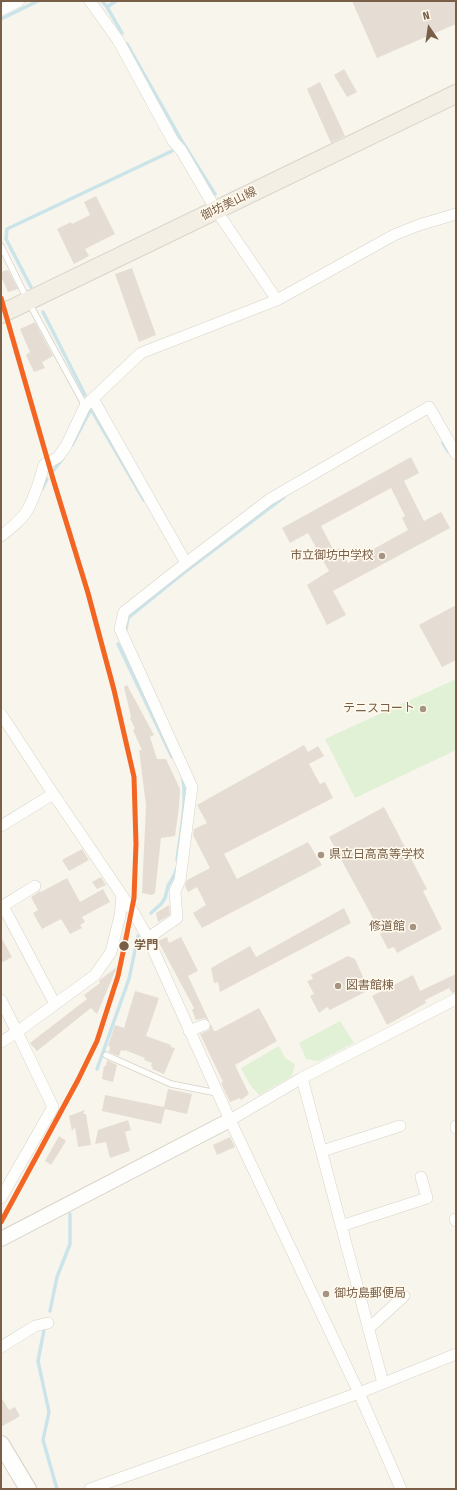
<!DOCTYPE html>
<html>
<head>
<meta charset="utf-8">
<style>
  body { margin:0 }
  #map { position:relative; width:457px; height:1490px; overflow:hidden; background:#f8f5ec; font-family:"Fira Sans Condensed",sans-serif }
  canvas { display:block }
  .frame { position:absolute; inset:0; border:2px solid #795f48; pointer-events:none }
  .north { position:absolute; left:409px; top:8px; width:40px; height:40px; -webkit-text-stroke:3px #fffaed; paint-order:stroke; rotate:347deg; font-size:11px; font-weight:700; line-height:16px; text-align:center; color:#795f48 }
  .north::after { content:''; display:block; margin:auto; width:14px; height:18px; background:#795f48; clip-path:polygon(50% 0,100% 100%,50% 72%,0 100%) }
</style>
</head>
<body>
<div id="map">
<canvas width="457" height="1490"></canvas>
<div class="frame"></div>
<div class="north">N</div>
</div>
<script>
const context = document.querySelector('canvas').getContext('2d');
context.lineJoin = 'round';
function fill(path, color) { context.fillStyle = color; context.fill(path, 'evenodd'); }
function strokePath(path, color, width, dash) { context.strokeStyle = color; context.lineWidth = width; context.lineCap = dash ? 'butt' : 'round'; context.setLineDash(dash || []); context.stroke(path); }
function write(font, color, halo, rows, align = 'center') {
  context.font = font + ' "Fira Sans Condensed","Noto Sans JP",sans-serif'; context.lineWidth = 3; context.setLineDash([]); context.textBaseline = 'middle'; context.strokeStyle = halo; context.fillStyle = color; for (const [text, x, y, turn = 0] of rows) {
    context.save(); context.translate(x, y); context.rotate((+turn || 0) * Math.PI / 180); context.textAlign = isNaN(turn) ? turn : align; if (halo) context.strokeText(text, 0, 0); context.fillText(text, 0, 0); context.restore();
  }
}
fill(new Path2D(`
  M 456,679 L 456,750 L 355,798 L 325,739 Z
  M 340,1021 L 354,1043 L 319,1061 L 306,1059 L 299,1043 Z
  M 279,1046 L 285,1058 L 295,1064 L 292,1076 L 259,1095 L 250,1085 L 241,1068 Z`), '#e1f1d5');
strokePath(new Path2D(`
  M 102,1 L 107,7 L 116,1
  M 107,7 L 122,33
  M 1,19 L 38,1
  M 127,44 L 183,143 L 215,194
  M 31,287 L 6,239 L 7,229 L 172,151
  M 43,312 L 85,395
  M 91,409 L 144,500
  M 443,443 L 448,451
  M 72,445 L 91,409
  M 54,470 L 63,458
  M 42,489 L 47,479
  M 126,629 L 128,618 L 186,571 L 284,497
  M 118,644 L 172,757
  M 177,860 C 180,834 187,805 183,779
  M 151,913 L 161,904 L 165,898 L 168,886 L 175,874 L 176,870
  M 97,1069 L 129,979 L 138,936
  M 50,1311 L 57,1277 L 70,1244 L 70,1214
  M 44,1330 L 38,1361 L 49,1412 L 43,1440 L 57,1489`), '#cbe4ea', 3.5);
fill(new Path2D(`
  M 352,1 L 456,1 L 456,24 L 377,58 Z
  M 344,69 L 357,92 L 347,97 L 334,75 Z
  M 320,82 L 345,136 L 331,143 L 307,89 Z
  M 96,196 L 115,234 L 85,249 L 89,256 L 74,264 L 57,229 L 71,222 L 72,224 L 90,215 L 84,202 Z
  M 132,268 L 156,335 L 139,342 L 115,274 Z
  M 8,270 L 18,289 L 8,292 L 1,276 L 1,272 Z
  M 35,322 L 53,356 L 42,362 L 45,368 L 34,372 L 26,355 L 30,352 L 20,329 Z
  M 411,457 L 419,473 L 404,481 L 424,521 L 441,512 L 450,528 L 333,591 L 346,615 L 327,625 L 307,585 L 329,571 L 308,533 L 290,543 L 282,528 ZM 391,488 L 405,516 L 402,518 L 408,530 L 348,563 L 339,548 L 334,551 L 321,526 Z
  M 456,605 L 456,660 L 442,667 L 419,625 Z
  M 127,685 L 154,735 L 150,737 L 157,759 L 166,759 L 180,789 L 179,807 L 175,836 L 161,838 L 155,893 L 152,895 L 142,893 L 146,805 L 139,750 L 142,750 L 133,730 L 135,729 L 130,718 L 131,717 L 124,687 Z
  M 304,745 L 308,752 L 318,746 L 324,756 L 309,764 L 320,784 L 325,782 L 333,798 L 224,854 L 237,879 L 308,842 L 322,865 L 202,928 L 193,913 L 206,905 L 197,887 L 188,892 L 185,886 L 187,880 L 210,868 L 193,835 L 194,829 L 207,823 L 197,805 Z
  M 384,807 L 427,889 L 423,891 L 442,929 L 397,953 L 394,947 L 388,949 L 380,934 L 381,933 L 329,837 Z
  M 82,849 L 89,860 L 69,871 L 62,860 Z
  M 101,877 L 106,885 L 97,889 L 92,882 Z
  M 67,878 L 80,902 L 103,889 L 110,902 L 82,917 L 85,922 L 80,925 L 82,928 L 70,934 L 61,919 L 42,929 L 33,913 L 38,910 L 31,897 L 40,891 L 41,892 Z
  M 169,905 L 170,915 L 158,922 L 156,913 Z
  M 344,908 L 351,923 L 220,992 L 218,982 L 214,983 L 211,968 L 250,946 L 256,957 Z
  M 1,937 L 12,957 L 1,963 Z
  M 167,937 L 169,943 L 181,937 L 198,971 L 188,976 L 209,1021 L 205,1018 L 196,1020 L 192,1010 L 194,1008 L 158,941 Z
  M 348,956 L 355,959 L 369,990 L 330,1010 L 327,1007 L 319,1013 L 310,996 L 314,994 L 307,981 L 313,979 L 311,975 Z
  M 117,967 L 97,1014 L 91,1008 L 37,1051 L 30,1043 L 87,999 L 84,995 L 100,983 L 99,981 L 101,979 Z
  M 456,974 L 456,992 L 452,993 L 449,988 L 425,1000 L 426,1003 L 387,1025 L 372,996 L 413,975 L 420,991 Z
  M 135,991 L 159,998 L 146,1036 L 171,1045 L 171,1047 L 175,1048 L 164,1074 L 152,1069 L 153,1067 L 151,1066 L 152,1063 L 144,1060 L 145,1058 L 125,1050 L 125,1051 L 121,1050 L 119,1056 L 109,1052 L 110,1047 L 108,1046 L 115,1025 L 124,1028 Z
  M 259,1008 L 277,1041 L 235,1065 L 249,1094 L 241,1100 L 240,1098 L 230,1102 L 221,1083 L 223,1082 L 200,1034 L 209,1030 L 211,1024 L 214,1031 L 216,1031 Z
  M 107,1060 L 117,1065 L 113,1082 L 102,1079 L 104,1066 L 106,1066 Z
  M 168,1089 L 192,1094 L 187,1114 L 165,1109 L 161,1124 L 102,1111 L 105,1095 L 164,1107 Z
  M 85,1110 L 83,1114 L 86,1114 L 91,1145 L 78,1147 L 75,1127 L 72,1131 L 69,1116 Z
  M 128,1120 L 131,1130 L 125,1132 L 130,1151 L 110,1158 L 106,1142 L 95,1144 L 98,1130 Z
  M 59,1136 L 66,1141 L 51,1165 L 45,1161 Z
  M 230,1137 L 235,1147 L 217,1155 L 213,1145 Z
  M 1,1397 L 9,1410 L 15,1407 L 20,1416 L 1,1427 Z`), '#e5ddd3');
const service = new Path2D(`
  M 1,246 L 28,301 L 85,406
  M 106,1055 L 171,1084 L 217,1093`);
const minor = new Path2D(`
  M 90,1 L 118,40 L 173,141 L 181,150 L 216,210 L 277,300
  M 1,10 L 19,1
  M 93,399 L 186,563
  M 1,536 C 10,529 22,520 28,509 C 35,496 40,480 44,465 L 58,457 L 66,446 L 85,406 L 141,353 L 277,300 L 394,235 L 419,225 L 456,214
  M 1,714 L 50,789 L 132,910 L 148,938 L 230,1120 L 359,1393 L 401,1489
  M 1,826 L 53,794
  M 3,906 L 55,1004
  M 1,907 L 35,886
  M 148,938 L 177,918 L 175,891 L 180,880 L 192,787 L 120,629 L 124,612 L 186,563 L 270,499 L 429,407 L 456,454
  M 1,1000 L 17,1032 L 95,975 L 111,952 L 120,916 L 122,896
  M 189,1031 L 204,1025
  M 1,1042 L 17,1032 L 53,1107 L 1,1198
  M 302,1078 L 383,1383
  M 230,1120 L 302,1078 L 456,999
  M 456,1126 L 456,1128
  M 322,1151 L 400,1126
  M 455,1219 L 456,1221
  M 341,1226 L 427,1198 L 421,1177
  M 368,1329 L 404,1296
  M 1,1347 L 35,1326 L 48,1323
  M 90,1489 L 359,1393 L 456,1354`);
const tertiary = new Path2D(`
  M 1,1239 L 230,1120`);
const secondary = new Path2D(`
  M 1,1444 L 28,1489`);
const primary = new Path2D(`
  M 1,314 L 456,94`);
strokePath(service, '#d7d2c9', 7);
strokePath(minor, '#d7d2c9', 12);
strokePath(tertiary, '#d7d2c9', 16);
strokePath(secondary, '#d8d2c9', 18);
strokePath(primary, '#dad2c9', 20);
strokePath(service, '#fefefc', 5.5);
strokePath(minor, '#fefefc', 11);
strokePath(tertiary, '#fefefc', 14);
strokePath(secondary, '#fefefc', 16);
strokePath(primary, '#f3efe5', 18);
strokePath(new Path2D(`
  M 1,298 L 53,479 L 88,593 L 114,690 L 134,777 L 136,844 L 134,898 L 125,943 L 118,976 L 97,1041 L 78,1080 L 1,1222`), '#f26522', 5);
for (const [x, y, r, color] of [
  [382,556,4,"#a59481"],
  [423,709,4,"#a59481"],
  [321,855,4,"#a59481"],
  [413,927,4,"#a59481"],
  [124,946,5.5,"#795f48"],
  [338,986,4,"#a59481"],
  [326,1294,4,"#a59481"]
]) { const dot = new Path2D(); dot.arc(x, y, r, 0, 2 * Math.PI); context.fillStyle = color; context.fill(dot); strokePath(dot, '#fffaed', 1.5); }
write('12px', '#795f48', '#fffaed', [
  ["御坊美山線",229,204,-26]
]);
write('12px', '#795f48', '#fffaed', [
  ["市立御坊中学校",374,556],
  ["テニスコート",415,709],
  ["県立日高高等学校",329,855,"left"],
  ["修道館",405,927],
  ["図書館棟",346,986,"left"],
  ["御坊島郵便局",334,1294,"left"]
], 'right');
write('bold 12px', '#795f48', '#fffaed', [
  ["学門",134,946]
], 'left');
</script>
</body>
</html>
